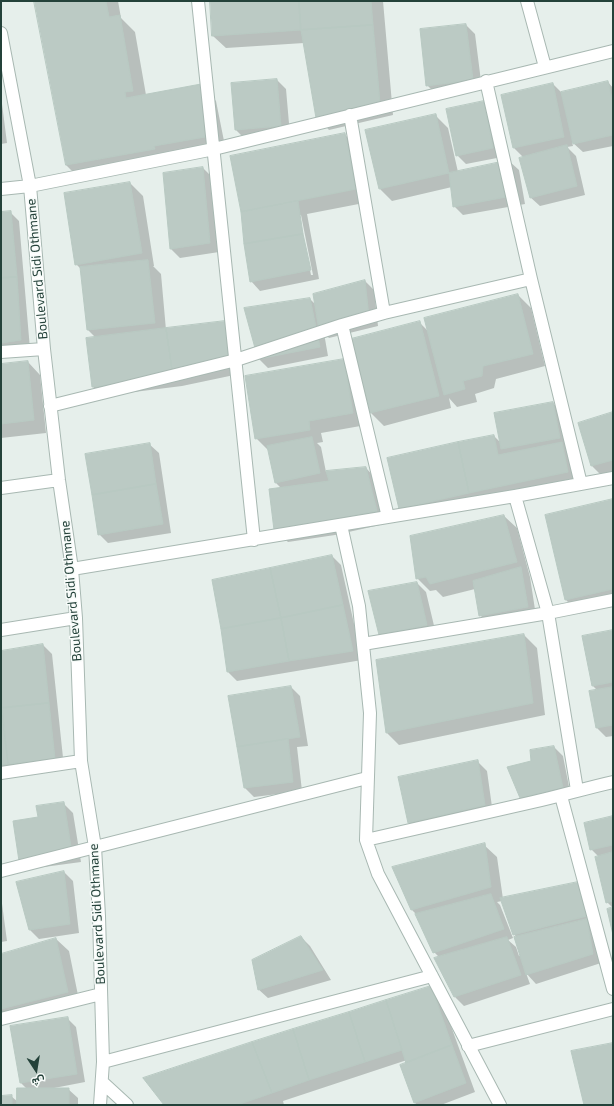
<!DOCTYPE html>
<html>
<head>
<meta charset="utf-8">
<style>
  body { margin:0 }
  #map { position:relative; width:614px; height:1106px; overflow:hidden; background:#e6efeb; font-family:"Exo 2",Vazirmatn,sans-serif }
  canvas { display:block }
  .frame { position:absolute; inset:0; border:2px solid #24423a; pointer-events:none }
  .north { position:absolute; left:16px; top:1050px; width:40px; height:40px; -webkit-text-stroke:3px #f7fbf9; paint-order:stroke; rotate:168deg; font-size:11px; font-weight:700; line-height:16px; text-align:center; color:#24423a }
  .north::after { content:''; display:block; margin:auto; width:14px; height:18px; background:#24423a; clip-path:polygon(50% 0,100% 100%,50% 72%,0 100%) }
</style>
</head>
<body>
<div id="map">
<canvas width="614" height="1106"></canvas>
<div class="frame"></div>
<div class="north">ش</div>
</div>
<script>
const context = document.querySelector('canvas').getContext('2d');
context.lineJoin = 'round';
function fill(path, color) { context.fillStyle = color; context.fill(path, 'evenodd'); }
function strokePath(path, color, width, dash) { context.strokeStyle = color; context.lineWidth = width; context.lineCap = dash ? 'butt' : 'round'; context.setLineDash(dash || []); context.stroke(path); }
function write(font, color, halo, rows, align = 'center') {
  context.font = font + ' "Exo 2",sans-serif'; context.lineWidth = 3; context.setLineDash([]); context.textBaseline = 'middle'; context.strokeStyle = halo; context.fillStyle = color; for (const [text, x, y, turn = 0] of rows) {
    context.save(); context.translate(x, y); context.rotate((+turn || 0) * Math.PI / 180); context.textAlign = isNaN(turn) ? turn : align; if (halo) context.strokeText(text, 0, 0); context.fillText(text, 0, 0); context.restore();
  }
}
fill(new Path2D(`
  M 35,1 L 118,1 L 121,18 L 135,32 L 146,95 L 201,85 L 216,101 L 226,151 L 170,162 L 170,164 L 82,181 L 66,165 Z
  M 211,1 L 383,1 L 393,115 L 329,130 L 317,117 L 304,43 L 226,48 L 213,36 Z
  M 466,25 L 475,34 L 482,89 L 436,94 L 427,85 Z
  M 277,80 L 286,89 L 290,135 L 245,139 L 236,130 Z
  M 608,82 L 613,88 L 613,146 L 583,152 L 572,142 L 573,146 L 567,147 L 576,156 L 585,195 L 540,206 L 530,197 L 524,158 L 514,148 L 553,84 L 562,93 Z
  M 1,96 L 7,143 L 1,144 Z
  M 483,102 L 492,111 L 502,157 L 466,164 L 457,155 Z
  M 435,115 L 448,128 L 458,172 L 509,161 L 519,170 L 525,204 L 463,215 L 454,206 L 452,187 L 392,201 L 380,189 Z
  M 345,135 L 358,147 L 369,202 L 307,214 L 319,279 L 260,291 L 251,281 L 242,212 L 231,157 ZM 299,215 L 301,215 L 313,275 L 311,275 Z
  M 203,168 L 212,177 L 219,252 L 180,258 L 171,249 Z
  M 130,183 L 143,196 L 154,266 L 153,266 L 161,274 L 166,330 L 225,323 L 234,332 L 239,374 L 182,386 L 102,396 L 93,387 L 87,339 L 96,338 L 88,330 L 82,270 L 76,264 Z
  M 10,212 L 19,221 L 30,349 L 1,353 L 1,213 Z
  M 365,281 L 374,290 L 378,326 L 329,338 L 324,333 L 328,356 L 268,368 L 259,359 L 310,299 L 316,305 Z
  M 518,295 L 531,308 L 545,366 L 496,379 L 494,388 L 475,394 L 477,402 L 457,407 L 449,398 L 451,408 L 384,426 L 371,413 L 419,322 L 429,332 Z
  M 344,360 L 356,373 L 366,425 L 321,433 L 323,442 L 317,443 L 321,447 L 326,472 L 366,468 L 378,481 L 389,523 L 335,535 L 288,542 L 275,529 L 282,489 L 276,483 L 269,451 L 256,438 Z
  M 28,362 L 40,375 L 46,433 L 1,438 L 1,365 Z
  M 553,403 L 562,412 L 568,447 L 566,447 L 571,452 L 577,481 L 400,509 L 388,459 L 494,436 L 501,443 Z
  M 613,413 L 613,471 L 601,475 L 592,466 Z
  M 149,444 L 159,453 L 171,533 L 108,543 L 99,534 Z
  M 613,500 L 613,605 L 579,613 L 566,600 L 547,516 Z
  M 504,516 L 517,528 L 530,577 L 536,616 L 489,624 L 480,615 L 475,589 L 443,597 L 436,590 L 430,591 L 417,578 Z
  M 332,556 L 341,565 L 362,660 L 237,681 L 228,672 Z
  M 417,583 L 426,592 L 436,634 L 389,643 L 380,634 Z
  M 613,631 L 613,736 L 606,737 L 597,728 L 598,691 L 593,686 Z
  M 524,635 L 537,648 L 545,715 L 399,745 L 387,733 Z
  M 43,645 L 52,654 L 64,767 L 1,774 L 1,652 Z
  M 291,687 L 300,696 L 308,746 L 297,747 L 302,791 L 254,797 L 245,788 L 229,697 Z
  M 554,747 L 563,756 L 571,797 L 530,807 L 521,798 L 532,761 Z
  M 477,761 L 487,771 L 493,814 L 418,832 L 409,823 Z
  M 64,804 L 73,813 L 81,862 L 29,869 L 39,818 Z
  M 613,817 L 613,908 L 607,902 L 599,857 L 591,849 Z
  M 484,845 L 497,857 L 503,899 L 578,883 L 587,892 L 601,963 L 536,984 L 526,973 L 530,984 L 464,1006 L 455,997 L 436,959 L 440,958 L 434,952 L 417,915 L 412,910 L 394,868 ZM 502,901 L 514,934 L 517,938 L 521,955 L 519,956 L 516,947 L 508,940 L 513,938 L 500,905 L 497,902 Z
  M 64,872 L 73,881 L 79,933 L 39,939 L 30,930 Z
  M 1,896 L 7,941 L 1,942 Z
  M 301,937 L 310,946 L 331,980 L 268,998 L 258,989 Z
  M 56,939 L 69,951 L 80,1005 L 1,1023 L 1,955 Z
  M 431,987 L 440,996 L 475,1092 L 441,1105 L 417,1105 L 415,1103 L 407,1060 L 283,1101 L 284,1105 L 165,1105 Z
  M 67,1018 L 76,1027 L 85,1082 L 54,1088 L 54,1089 L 68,1089 L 78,1098 L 78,1105 L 1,1105 L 1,1097 L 11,1096 L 18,1102 L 27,1089 L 21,1083 Z`), '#0003');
const building = new Path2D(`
  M 34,1 L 106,1 L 109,17 L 120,15 L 133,91 L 125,92 L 126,98 L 201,84 L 211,136 L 154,146 L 155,149 L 66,165 Z
  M 210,1 L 299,1 L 301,30 L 212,36 Z
  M 299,1 L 371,1 L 373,25 L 301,30 Z
  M 466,24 L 473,80 L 426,86 L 420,29 Z
  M 373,25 L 380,103 L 316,118 L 301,30 Z
  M 277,79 L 281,126 L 235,130 L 231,83 Z
  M 608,81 L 613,103 L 613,135 L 573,144 L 561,92 Z
  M 553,83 L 564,137 L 513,148 L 501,95 Z
  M 484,101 L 493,148 L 456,156 L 446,109 Z
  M 436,114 L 449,173 L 379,189 L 365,130 Z
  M 345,133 L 356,189 L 241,212 L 230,156 Z
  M 567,145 L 577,186 L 530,198 L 519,158 Z
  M 510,160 L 517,195 L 453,207 L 449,173 Z
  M 203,167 L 210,243 L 170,249 L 163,173 Z
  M 130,182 L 142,253 L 75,265 L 64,193 Z
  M 298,201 L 303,234 L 244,244 L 241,212 Z
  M 11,211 L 17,277 L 1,278 L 1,212 Z
  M 303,234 L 311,270 L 250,282 L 244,244 Z
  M 148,260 L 155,323 L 87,330 L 80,267 Z
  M 17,277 L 21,340 L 1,343 L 1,278 Z
  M 365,280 L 369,317 L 319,330 L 313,294 Z
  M 518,294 L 533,354 L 483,366 L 482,376 L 463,381 L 465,389 L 444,395 L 424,318 Z
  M 310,298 L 320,347 L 258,359 L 244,308 Z
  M 225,321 L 231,365 L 173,377 L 166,328 Z
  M 420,321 L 439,396 L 370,413 L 351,339 Z
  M 166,328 L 173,377 L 92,387 L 86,338 Z
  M 344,359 L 353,413 L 309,421 L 310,430 L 255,439 L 245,376 Z
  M 28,361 L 34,420 L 1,424 L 1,364 Z
  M 553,402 L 560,438 L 501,449 L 494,413 Z
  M 613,412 L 613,460 L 591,466 L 578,423 Z
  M 494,435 L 498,455 L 562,442 L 568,472 L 469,493 L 458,442 Z
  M 312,437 L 320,473 L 275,483 L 267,446 Z
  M 458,442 L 469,493 L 399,509 L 387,458 Z
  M 150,443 L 156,484 L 92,495 L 85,454 Z
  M 366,467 L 377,511 L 322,522 L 274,530 L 269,489 L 329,481 L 326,471 Z
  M 156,484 L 163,524 L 98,535 L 92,495 Z
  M 613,499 L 613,589 L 565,600 L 545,515 Z
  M 504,515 L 517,562 L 430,584 L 426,577 L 416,579 L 410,536 Z
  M 332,555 L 343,605 L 281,618 L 270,568 Z
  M 521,567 L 528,607 L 479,616 L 473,581 Z
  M 270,568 L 281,618 L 221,629 L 212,580 Z
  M 417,582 L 427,625 L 379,635 L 368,591 Z
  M 343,605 L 353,651 L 289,661 L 281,618 Z
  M 281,618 L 289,661 L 227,672 L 221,629 Z
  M 613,630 L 613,682 L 592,686 L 582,636 Z
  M 524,634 L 533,703 L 386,733 L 376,660 Z
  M 43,644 L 49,703 L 2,708 L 1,651 Z
  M 291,686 L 300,737 L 237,747 L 228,696 Z
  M 613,687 L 613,725 L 596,728 L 589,691 Z
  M 49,703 L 55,759 L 8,764 L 2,708 Z
  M 1,708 L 8,764 L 1,765 Z
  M 288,739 L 293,782 L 244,788 L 237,747 Z
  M 554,746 L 563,788 L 520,798 L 507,767 L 531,761 L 530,750 Z
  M 478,760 L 485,805 L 408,823 L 398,777 Z
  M 64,802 L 72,853 L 19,861 L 13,821 L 38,817 L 36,806 Z
  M 613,816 L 613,845 L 590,850 L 584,823 Z
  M 485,843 L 491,887 L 411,910 L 392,867 Z
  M 613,852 L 613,901 L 606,903 L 595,857 Z
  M 64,871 L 70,924 L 29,930 L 16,882 Z
  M 578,882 L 587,916 L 513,935 L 500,898 Z
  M 491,894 L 504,929 L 433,953 L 415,914 Z
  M 613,907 L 613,935 L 607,909 Z
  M 587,919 L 593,954 L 526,975 L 514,937 Z
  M 301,936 L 323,970 L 258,990 L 252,960 Z
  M 507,937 L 521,975 L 454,997 L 434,958 Z
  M 56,938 L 68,992 L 1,1009 L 1,954 Z
  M 431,986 L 452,1045 L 406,1063 L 386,1000 Z
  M 386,1000 L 402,1050 L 365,1062 L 349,1012 Z
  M 349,1012 L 365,1062 L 309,1080 L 293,1029 Z
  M 68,1017 L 77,1074 L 20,1083 L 10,1026 Z
  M 293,1029 L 309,1080 L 272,1093 L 252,1042 Z
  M 252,1042 L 272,1093 L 243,1103 L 234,1105 L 164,1105 L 143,1078 Z
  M 613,1043 L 613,1105 L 584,1105 L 571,1051 Z
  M 452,1045 L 466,1083 L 414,1103 L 400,1065 Z
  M 17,1088 L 69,1088 L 69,1105 L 17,1105 Z
  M 12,1095 L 12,1105 L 1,1105 L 1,1096 Z`);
fill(building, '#bbcac4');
strokePath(building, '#b8c9c2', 1);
const minor = new Path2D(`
  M 198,1 L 254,540
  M 527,1 L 545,67
  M 1,33 L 30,186 L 44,349 L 59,480 L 72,569 L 76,618 L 81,761 L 95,847 L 99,916 L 103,1062 L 100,1105
  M 486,81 L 531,279 L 581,484
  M 350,115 L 384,313
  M 1,189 L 30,186 L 214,149 L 613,51
  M 342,325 L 388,517
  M 1,352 L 44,349
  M 50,406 L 236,360 L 342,325 L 384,313 L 531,279
  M 1,488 L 59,480
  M 515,496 L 548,613 L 577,790
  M 341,525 L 359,606 L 370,713 L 366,840 L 378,874 L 500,1105
  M 72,569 L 515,496 L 613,478
  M 1,630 L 76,618
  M 363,644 L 548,613 L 613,600
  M 1,773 L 81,761
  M 561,796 L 613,989
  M 366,840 C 421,828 477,815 533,802 C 560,796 586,788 613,782
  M 1,871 L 367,778
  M 1,1019 L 101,994
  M 468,1046 L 613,1009
  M 103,1062 L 432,976
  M 102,1082 L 127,1105`);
strokePath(minor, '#a8b8b2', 14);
strokePath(minor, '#fff', 12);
write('13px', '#24423a', '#f7fbf9', [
  ["Boulevard Sidi Othmane",37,269,-95],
  ["Boulevard Sidi Othmane",71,591,-95],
  ["Boulevard Sidi Othmane",97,914,-93]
]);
</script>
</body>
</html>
